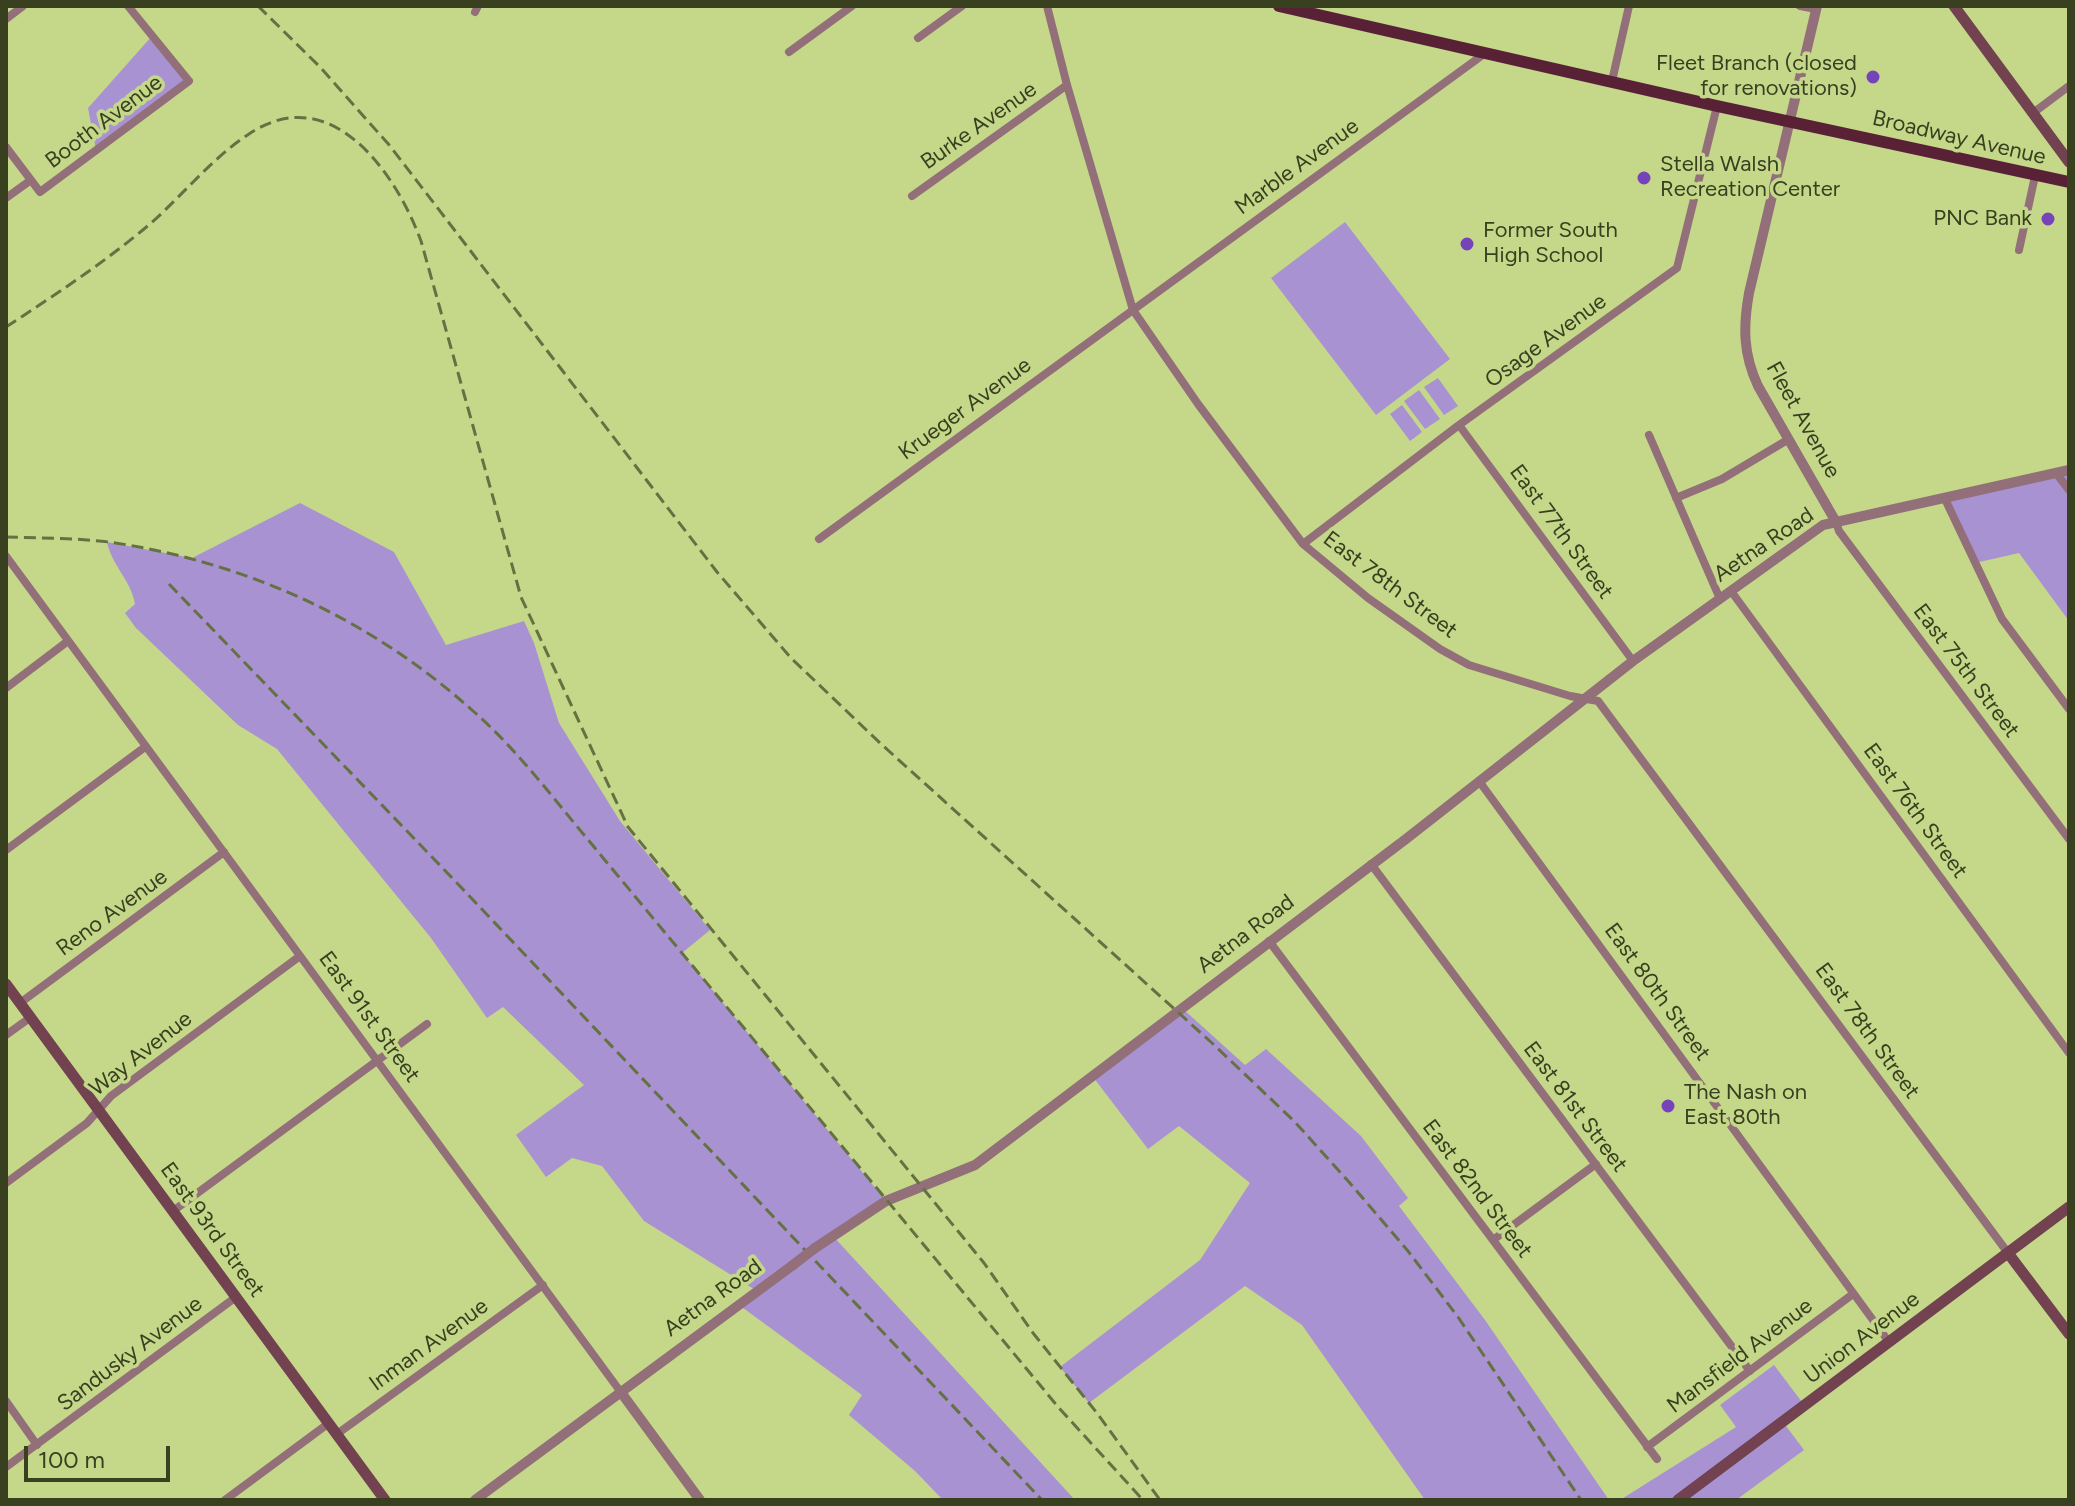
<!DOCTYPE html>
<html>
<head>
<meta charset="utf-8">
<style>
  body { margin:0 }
  #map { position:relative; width:2075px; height:1506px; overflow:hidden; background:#c5d88a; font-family:Figtree,sans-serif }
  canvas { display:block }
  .frame { position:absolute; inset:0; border:8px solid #384020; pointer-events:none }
  .scale { position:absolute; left:24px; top:1446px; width:146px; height:36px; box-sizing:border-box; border:4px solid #384020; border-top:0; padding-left:10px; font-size:24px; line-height:28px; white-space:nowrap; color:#384020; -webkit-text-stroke:6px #c5d88a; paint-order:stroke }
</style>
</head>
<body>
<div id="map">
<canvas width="2075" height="1506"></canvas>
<div class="frame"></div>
<div class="scale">100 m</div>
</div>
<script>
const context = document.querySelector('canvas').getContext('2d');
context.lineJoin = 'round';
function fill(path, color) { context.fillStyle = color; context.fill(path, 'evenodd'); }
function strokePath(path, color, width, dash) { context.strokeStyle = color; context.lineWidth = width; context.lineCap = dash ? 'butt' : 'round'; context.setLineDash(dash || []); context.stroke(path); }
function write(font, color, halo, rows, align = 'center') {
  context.font = font + ' Figtree,sans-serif'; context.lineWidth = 7; context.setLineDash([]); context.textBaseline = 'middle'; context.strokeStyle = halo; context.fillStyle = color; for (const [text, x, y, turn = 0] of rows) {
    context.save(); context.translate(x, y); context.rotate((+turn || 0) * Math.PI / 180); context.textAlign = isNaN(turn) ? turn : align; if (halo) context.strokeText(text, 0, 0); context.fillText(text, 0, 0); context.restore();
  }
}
fill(new Path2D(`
  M 152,36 L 189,81 L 96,150 L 88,108 Z
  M 1345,222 L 1450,359 L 1376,415 L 1271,278 Z
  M 1438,378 L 1458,406 L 1444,415 L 1424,387 Z
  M 1419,390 L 1440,419 L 1425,429 L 1404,401 Z
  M 1402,405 L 1422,432 L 1410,441 L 1390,414 Z
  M 2069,470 L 2069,621 L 2019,553 L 1975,563 L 1945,499 Z
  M 300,503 L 394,552 L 446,645 L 524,621 L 534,643 L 559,723 L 620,821 L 710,930 L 682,953 L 886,1201 L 833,1236 L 1075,1500 L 943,1500 L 915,1471 L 849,1415 L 862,1395 L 739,1305 L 757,1291 L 644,1221 L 602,1166 L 572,1158 L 546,1177 L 516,1135 L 584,1085 L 503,1007 L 487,1018 L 431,938 L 277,749 L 238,725 L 136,628 L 125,613 L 135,604 C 131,580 112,566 107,542 L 192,558 Z
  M 1182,1008 L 1245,1065 L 1266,1049 L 1361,1136 L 1408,1198 L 1399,1206 L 1485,1320 L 1609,1500 L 1425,1500 L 1302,1325 L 1245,1286 L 1089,1403 L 1060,1367 L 1200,1260 L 1250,1183 L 1179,1126 L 1148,1149 L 1093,1077 Z
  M 1774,1365 L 1805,1406 L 1783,1422 L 1804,1450 L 1736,1500 L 1620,1500 L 1736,1427 L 1720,1405 Z`), '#a892d1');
strokePath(new Path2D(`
  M 1047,6 L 1067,85 L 1133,310 L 1198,404 L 1303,544 L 1368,598 L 1440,649 L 1469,665 L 1570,696 L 1598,701 L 2008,1253
  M 1800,6 L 1816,9
  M 475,12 L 478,6
  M 6,19 L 23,6
  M 918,38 L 962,6
  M 789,52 L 852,6
  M 1612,81 L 1629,6
  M 2033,113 L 2069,86
  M 6,147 L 40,192 L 189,81 L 128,6
  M 912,196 L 1067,85
  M 6,198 L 31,180
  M 2019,250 L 2035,176
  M 1459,425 L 1633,661
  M 1649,435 L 1720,599
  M 2056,473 L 2069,490
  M 1676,498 L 1722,479 L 1789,439
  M 1945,499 L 2002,619 L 2069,709
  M 1836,522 L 1839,531 L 2069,839
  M 819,539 L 1484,54
  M 1303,544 L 1459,425 L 1677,268 L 1717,106
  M 6,556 L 620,1391
  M 1731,591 L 2069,1053
  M 6,688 L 68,641
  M 1479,781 L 1889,1342
  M 6,850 L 145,747
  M 1371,864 L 1750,1371
  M 1269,941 L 1657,1459
  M 20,1003 L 224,852
  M 6,1035 L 31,1017
  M 6,1183 L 87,1123 L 111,1096 L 300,956
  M 173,1211 L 427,1024
  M 1493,1240 L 1596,1164
  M 6,1401 L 37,1445
  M 337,1434 L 543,1285
  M 1647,1447 L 1853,1294
  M 6,1467 L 236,1297
  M 225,1500 L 329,1423`), '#926f79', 8);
strokePath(new Path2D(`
  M 1817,6 L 1749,293 C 1743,327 1743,354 1758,386 L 1836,522
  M 815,1248 L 886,1201 L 975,1165 L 1406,839 L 1633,661 L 1823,525 L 2069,470
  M 620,1391 L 700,1500
  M 475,1500 L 793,1265`), '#926f79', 10);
strokePath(new Path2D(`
  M 1954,6 L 2069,162
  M 6,984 L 385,1500
  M 2008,1253 L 2069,1334
  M 1678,1500 L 2069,1207`), '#724251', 11);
strokePath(new Path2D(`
  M 1279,6 L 1717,106 L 2069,182`), '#592136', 12);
strokePath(new Path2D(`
  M 258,6 L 321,68 L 390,146 L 717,572 L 791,658 L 880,743 L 1212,1043 L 1294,1121 L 1349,1182 L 1408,1251 L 1458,1317 L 1581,1500
  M 6,327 C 55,295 105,262 150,224 C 183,195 212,158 249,134 C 331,79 396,173 421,241 L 521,597 L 628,827 L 984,1263 L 1033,1333 L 1097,1413 L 1160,1500
  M 6,537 C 40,538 75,538 109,542 C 246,562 371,619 473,711 C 511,744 543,785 575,824 L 1059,1408 L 1143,1500
  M 169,584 L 457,883 L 1042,1500`), '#657142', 3, [12, 6]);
strokePath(new Path2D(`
  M 793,1265 L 815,1248`), '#926f79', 10);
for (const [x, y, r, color] of [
  [1873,77,8,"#7743ba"],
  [1644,178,8,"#7743ba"],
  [2048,219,8,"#7743ba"],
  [1467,244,8,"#7743ba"],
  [1668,1106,8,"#7743ba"]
]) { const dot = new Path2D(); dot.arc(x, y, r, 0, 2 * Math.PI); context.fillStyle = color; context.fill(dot); strokePath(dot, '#c5d88a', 3); }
write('22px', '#384020', '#c5d88a', [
  ["Fleet Branch (closed",1857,64,"right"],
  ["for renovations)",1857,89,"right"],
  ["Stella Walsh",1660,165],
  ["Recreation Center",1660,190],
  ["PNC Bank",2032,219,"right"],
  ["Former South",1483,231],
  ["High School",1483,256],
  ["The Nash on",1684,1093],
  ["East 80th",1684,1118]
], 'left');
write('22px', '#384020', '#c5d88a', [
  ["Booth Avenue",104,122,-37],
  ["Burke Avenue",979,126,-35],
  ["Broadway Avenue",1959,138,13],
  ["Marble Avenue",1297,167,-36],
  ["Osage Avenue",1546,341,-36],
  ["Krueger Avenue",965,409,-36],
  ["Fleet Avenue",1803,420,61],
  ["East 77th Street",1561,532,54],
  ["Aetna Road",1764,545,-34],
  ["East 78th Street",1390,585,37],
  ["East 75th Street",1966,671,53],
  ["East 76th Street",1915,811,54],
  ["Reno Avenue",112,913,-36],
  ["Aetna Road",1246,934,-37],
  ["East 80th Street",1657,992,54],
  ["East 91st Street",369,1017,54],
  ["East 78th Street",1867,1031,54],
  ["Way Avenue",141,1054,-38],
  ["East 81st Street",1575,1107,53],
  ["East 82nd Street",1477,1189,53],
  ["East 93rd Street",212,1230,54],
  ["Aetna Road",713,1298,-36],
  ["Union Avenue",1862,1338,-37],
  ["Inman Avenue",429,1345,-36],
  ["Sandusky Avenue",130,1354,-37],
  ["Mansfield Avenue",1740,1356,-37]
]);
</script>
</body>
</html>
